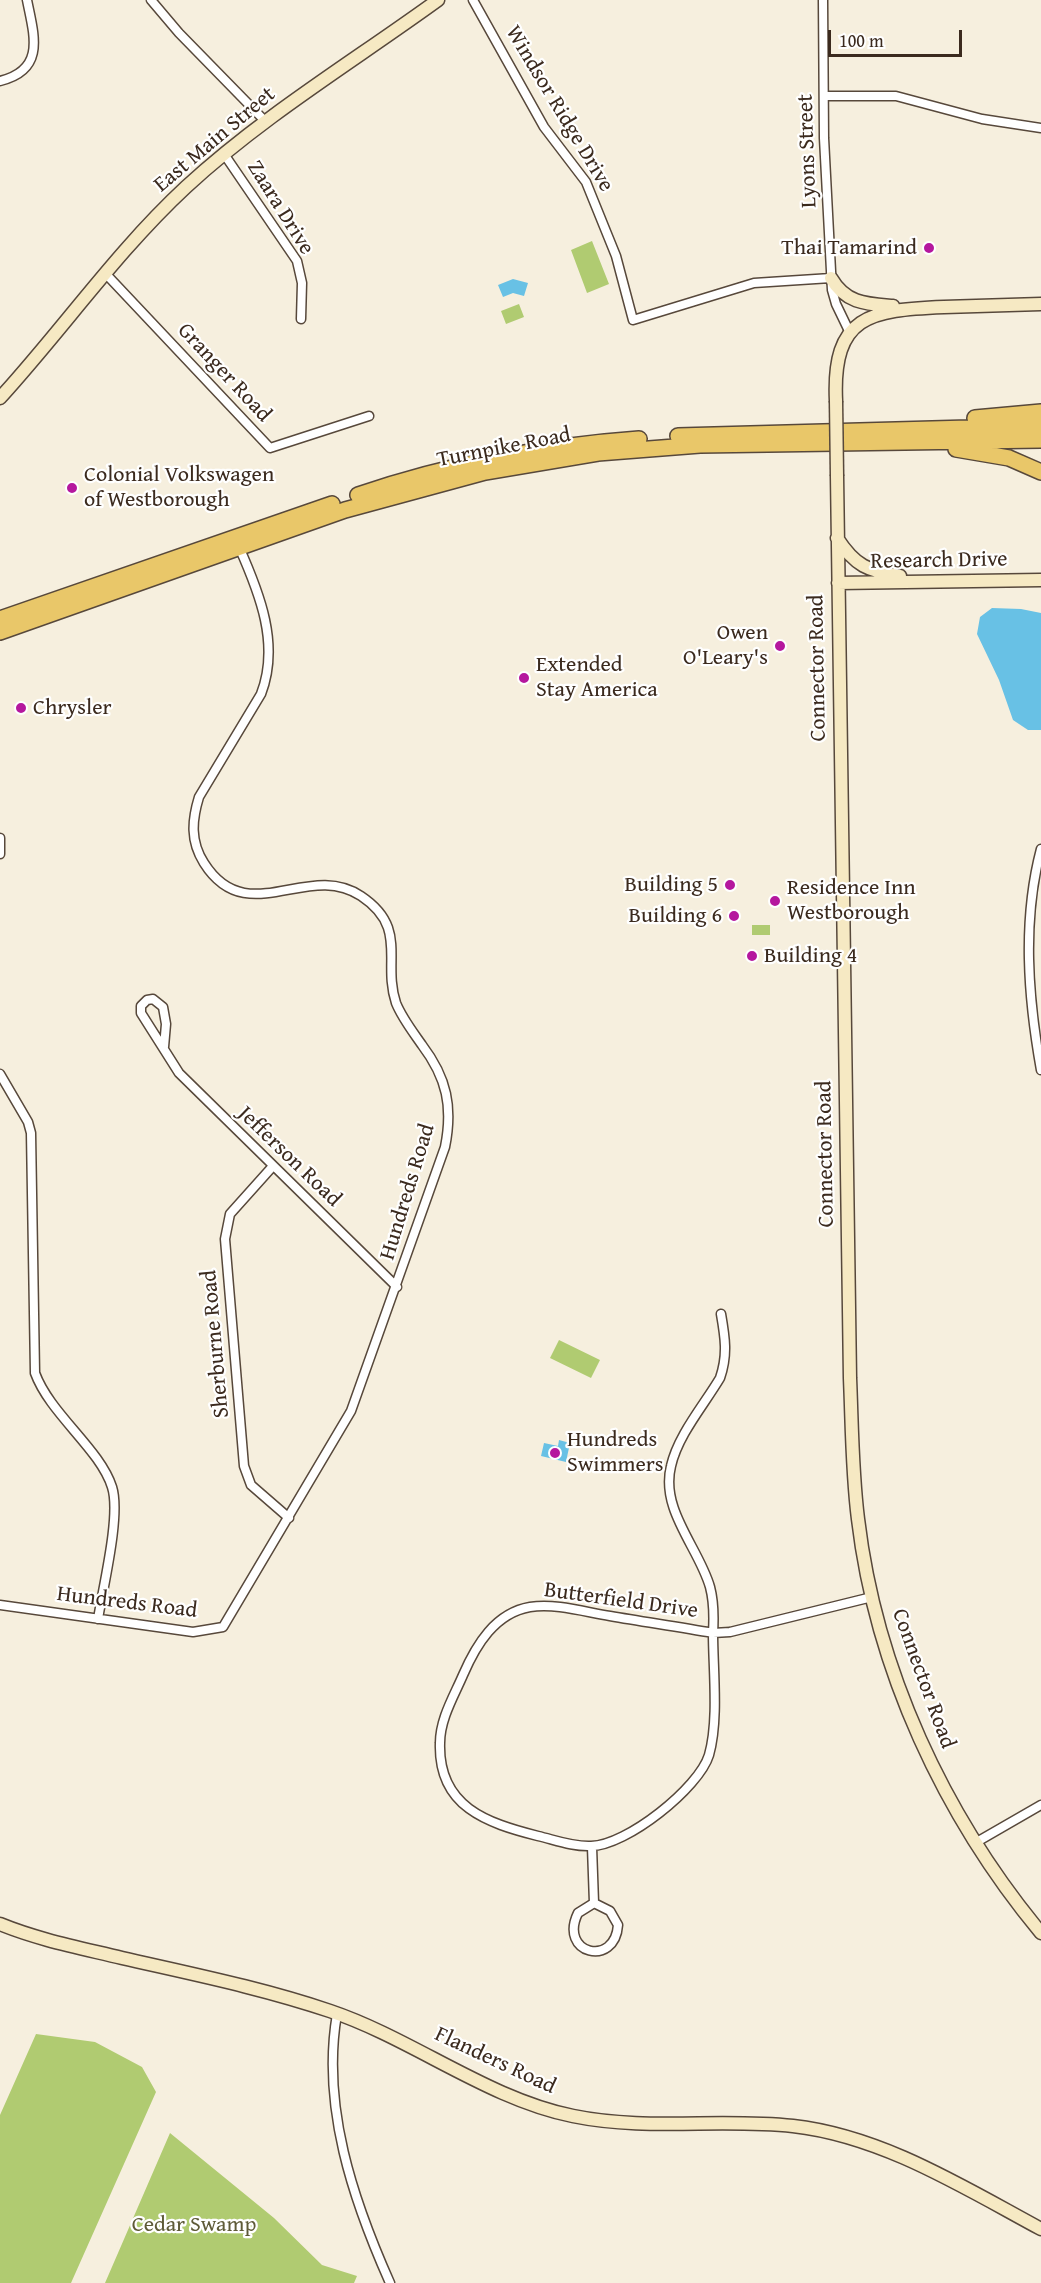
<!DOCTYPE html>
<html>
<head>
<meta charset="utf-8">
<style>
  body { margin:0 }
  #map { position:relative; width:1041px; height:2283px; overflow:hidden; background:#f6efde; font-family:"Gentium Book Plus",serif }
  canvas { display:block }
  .scale { position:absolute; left:828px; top:30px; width:134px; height:27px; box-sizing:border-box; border:3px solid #3b2a1e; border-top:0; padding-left:8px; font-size:18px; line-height:21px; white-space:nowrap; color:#3b2a1e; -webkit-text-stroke:4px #fff; paint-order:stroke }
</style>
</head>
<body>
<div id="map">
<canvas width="1041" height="2283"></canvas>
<div class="scale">100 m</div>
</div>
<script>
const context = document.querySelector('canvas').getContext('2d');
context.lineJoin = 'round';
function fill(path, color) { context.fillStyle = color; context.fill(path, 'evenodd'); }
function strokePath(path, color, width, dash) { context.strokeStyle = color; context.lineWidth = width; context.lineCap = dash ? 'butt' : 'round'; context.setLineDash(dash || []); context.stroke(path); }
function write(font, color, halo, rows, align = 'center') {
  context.font = font + ' "Gentium Book Plus",serif'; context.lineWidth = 4.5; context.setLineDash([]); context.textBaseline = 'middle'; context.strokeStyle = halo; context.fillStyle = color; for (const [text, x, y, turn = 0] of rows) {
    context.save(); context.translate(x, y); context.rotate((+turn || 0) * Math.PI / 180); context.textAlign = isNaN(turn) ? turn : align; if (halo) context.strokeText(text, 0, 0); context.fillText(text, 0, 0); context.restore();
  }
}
fill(new Path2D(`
  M 592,241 L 609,284 L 587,293 L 571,250 Z
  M 519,304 L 524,317 L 506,324 L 501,311 Z
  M 752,925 L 770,925 L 770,935 L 752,935 Z
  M 559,1340 L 600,1360 L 591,1378 L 550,1358 Z
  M 36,2034 L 95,2042 L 142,2067 L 156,2092 L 71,2283 L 0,2283 L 0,2115 Z
  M 170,2133 L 274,2218 L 322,2265 L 357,2276 L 354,2283 L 105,2283 Z`), '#b0cb71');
fill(new Path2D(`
  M 513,279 L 528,283 L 524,296 L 513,293 L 503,297 L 498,285 Z
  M 992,608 L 1021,609 L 1041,613 L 1041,730 L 1028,730 L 1013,720 L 999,680 L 977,634 L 980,617 Z
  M 559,1440 L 570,1443 L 566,1462 L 541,1456 L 544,1443 L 558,1446 Z`), '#68c1e5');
const street = new Path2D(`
  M 151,0 L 179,33 L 266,122
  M 473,0 L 544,127 L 586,182 L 616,256 L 633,320 L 754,283 L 831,278
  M 823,0 L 824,138 L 832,290 L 836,304 L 850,333
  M 0,81 C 46,70 34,35 27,0
  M 824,96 L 896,96 L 982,119 L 1041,128
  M 224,154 L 297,261 L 302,283 L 301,319
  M 105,273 L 270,448 L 369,416
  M 0,838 L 0,854
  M 1041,849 C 1022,921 1028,997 1041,1070
  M 164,1047 L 166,1024 L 163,1007 L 153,999 L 147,1000 L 141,1006 L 141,1013 L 179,1073 L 397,1287
  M 0,1074 L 28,1122 L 31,1133 L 35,1373 C 50,1414 100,1449 112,1487 C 121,1515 103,1587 98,1619
  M 273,1166 L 230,1214 L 225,1239 L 244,1466 L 251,1485 L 289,1518
  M 721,1314 C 725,1337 728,1355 720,1378 C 704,1405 678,1435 671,1466 C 660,1510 699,1548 710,1587 C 714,1602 714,1617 713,1633 C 679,1627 645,1622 610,1616 C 585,1612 556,1603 530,1607 C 495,1613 476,1645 463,1675 C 454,1696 440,1719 440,1743 C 438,1807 487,1823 538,1836 C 555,1840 573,1847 591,1846 C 626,1846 699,1788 709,1755 C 719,1720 713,1669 713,1633 L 730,1632 L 872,1597
  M 0,1605 L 193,1632 L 223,1627 L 351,1411 L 445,1147 C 453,1107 447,1078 422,1045 C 413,1032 402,1018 396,1003 C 382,961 409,928 361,896 C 308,860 247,931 204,863 C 190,841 192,820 199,797 L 261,694 C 280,645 260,594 239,547
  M 975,1843 L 1041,1805
  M 592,1847 L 594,1903 L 578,1913 C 558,1954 615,1968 618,1925 L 610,1911 L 594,1903
  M 337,2014 C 321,2106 353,2200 390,2283`);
const secondary = new Path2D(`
  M 831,278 C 846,304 867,304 893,306
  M 0,398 C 63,329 117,251 186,187 C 263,116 354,61 438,0
  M 836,401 C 832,315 870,310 944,307 C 976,306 1009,305 1041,304
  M 837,476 L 850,1378 C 852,1425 852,1472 858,1519 C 876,1670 944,1816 1041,1933
  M 837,538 C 855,566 868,571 900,576
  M 838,583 L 1041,580
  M 0,1924 C 39,1940 81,1948 122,1958 C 192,1974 262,1988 330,2011 C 413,2039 488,2099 573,2116 C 646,2131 720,2118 793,2126 C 882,2136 963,2187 1041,2229`);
const highway = new Path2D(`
  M 975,418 L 1041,412
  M 678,436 L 1041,426
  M 956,449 L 1009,458 L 1041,472
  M 358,495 C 450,464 542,446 639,439
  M 0,619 L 332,504
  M 0,632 L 345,510 L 485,472 L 598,453 L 700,445 L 1041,440`);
strokePath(street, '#57483b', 11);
strokePath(secondary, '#57483b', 15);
strokePath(highway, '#57483b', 18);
strokePath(street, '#fff', 8);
strokePath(secondary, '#f6e9c3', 12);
strokePath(highway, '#e9c769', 15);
const secondaryBridge = new Path2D(`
  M 836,401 L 837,476`);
strokePath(secondaryBridge, '#57483b', 15, []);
strokePath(secondaryBridge, '#f6e9c3', 12);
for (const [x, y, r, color] of [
  [929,248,6,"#b5179e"],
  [72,488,6,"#b5179e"],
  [780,646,6,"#b5179e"],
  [524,678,6,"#b5179e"],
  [21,708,6,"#b5179e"],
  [730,885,6,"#b5179e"],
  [775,901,6,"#b5179e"],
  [734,916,6,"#b5179e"],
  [752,956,6,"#b5179e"],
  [555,1453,6,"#b5179e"]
]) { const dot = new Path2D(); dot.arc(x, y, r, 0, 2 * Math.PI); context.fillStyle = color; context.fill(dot); strokePath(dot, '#fff', 2); }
write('22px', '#3b2a1e', '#fff', [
  ["Windsor Ridge Drive",559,109,59],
  ["East Main Street",215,140,-40],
  ["Lyons Street",808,151,-92],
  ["Zaara Drive",280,208,58],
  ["Granger Road",224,373,47],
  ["Turnpike Road",504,448,-11],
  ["Research Drive",939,561,-1],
  ["Connector Road",818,668,-91],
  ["Connector Road",826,1154,-91],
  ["Jefferson Road",289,1157,44],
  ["Hundreds Road",408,1192,-73],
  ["Sherburne Road",216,1344,-95],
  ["Butterfield Drive",621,1601,8],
  ["Hundreds Road",127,1603,7],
  ["Connector Road",923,1679,70],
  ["Flanders Road",495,2061,25]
]);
write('22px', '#3b2a1e', '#fff', [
  ["Thai Tamarind",917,248,"right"],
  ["Colonial Volkswagen",84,475],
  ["of Westborough",84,500],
  ["Owen",768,633,"right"],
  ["O'Leary's",768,658,"right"],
  ["Extended",536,665],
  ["Stay America",536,690],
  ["Chrysler",33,708],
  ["Building 5",718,885,"right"],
  ["Residence Inn",787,888],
  ["Westborough",787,913],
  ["Building 6",722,916,"right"],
  ["Building 4",764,956],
  ["Hundreds",567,1440],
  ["Swimmers",567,1465]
], 'left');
write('22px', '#5e5a37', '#fff', [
  ["Cedar Swamp",194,2225]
]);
</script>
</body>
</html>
